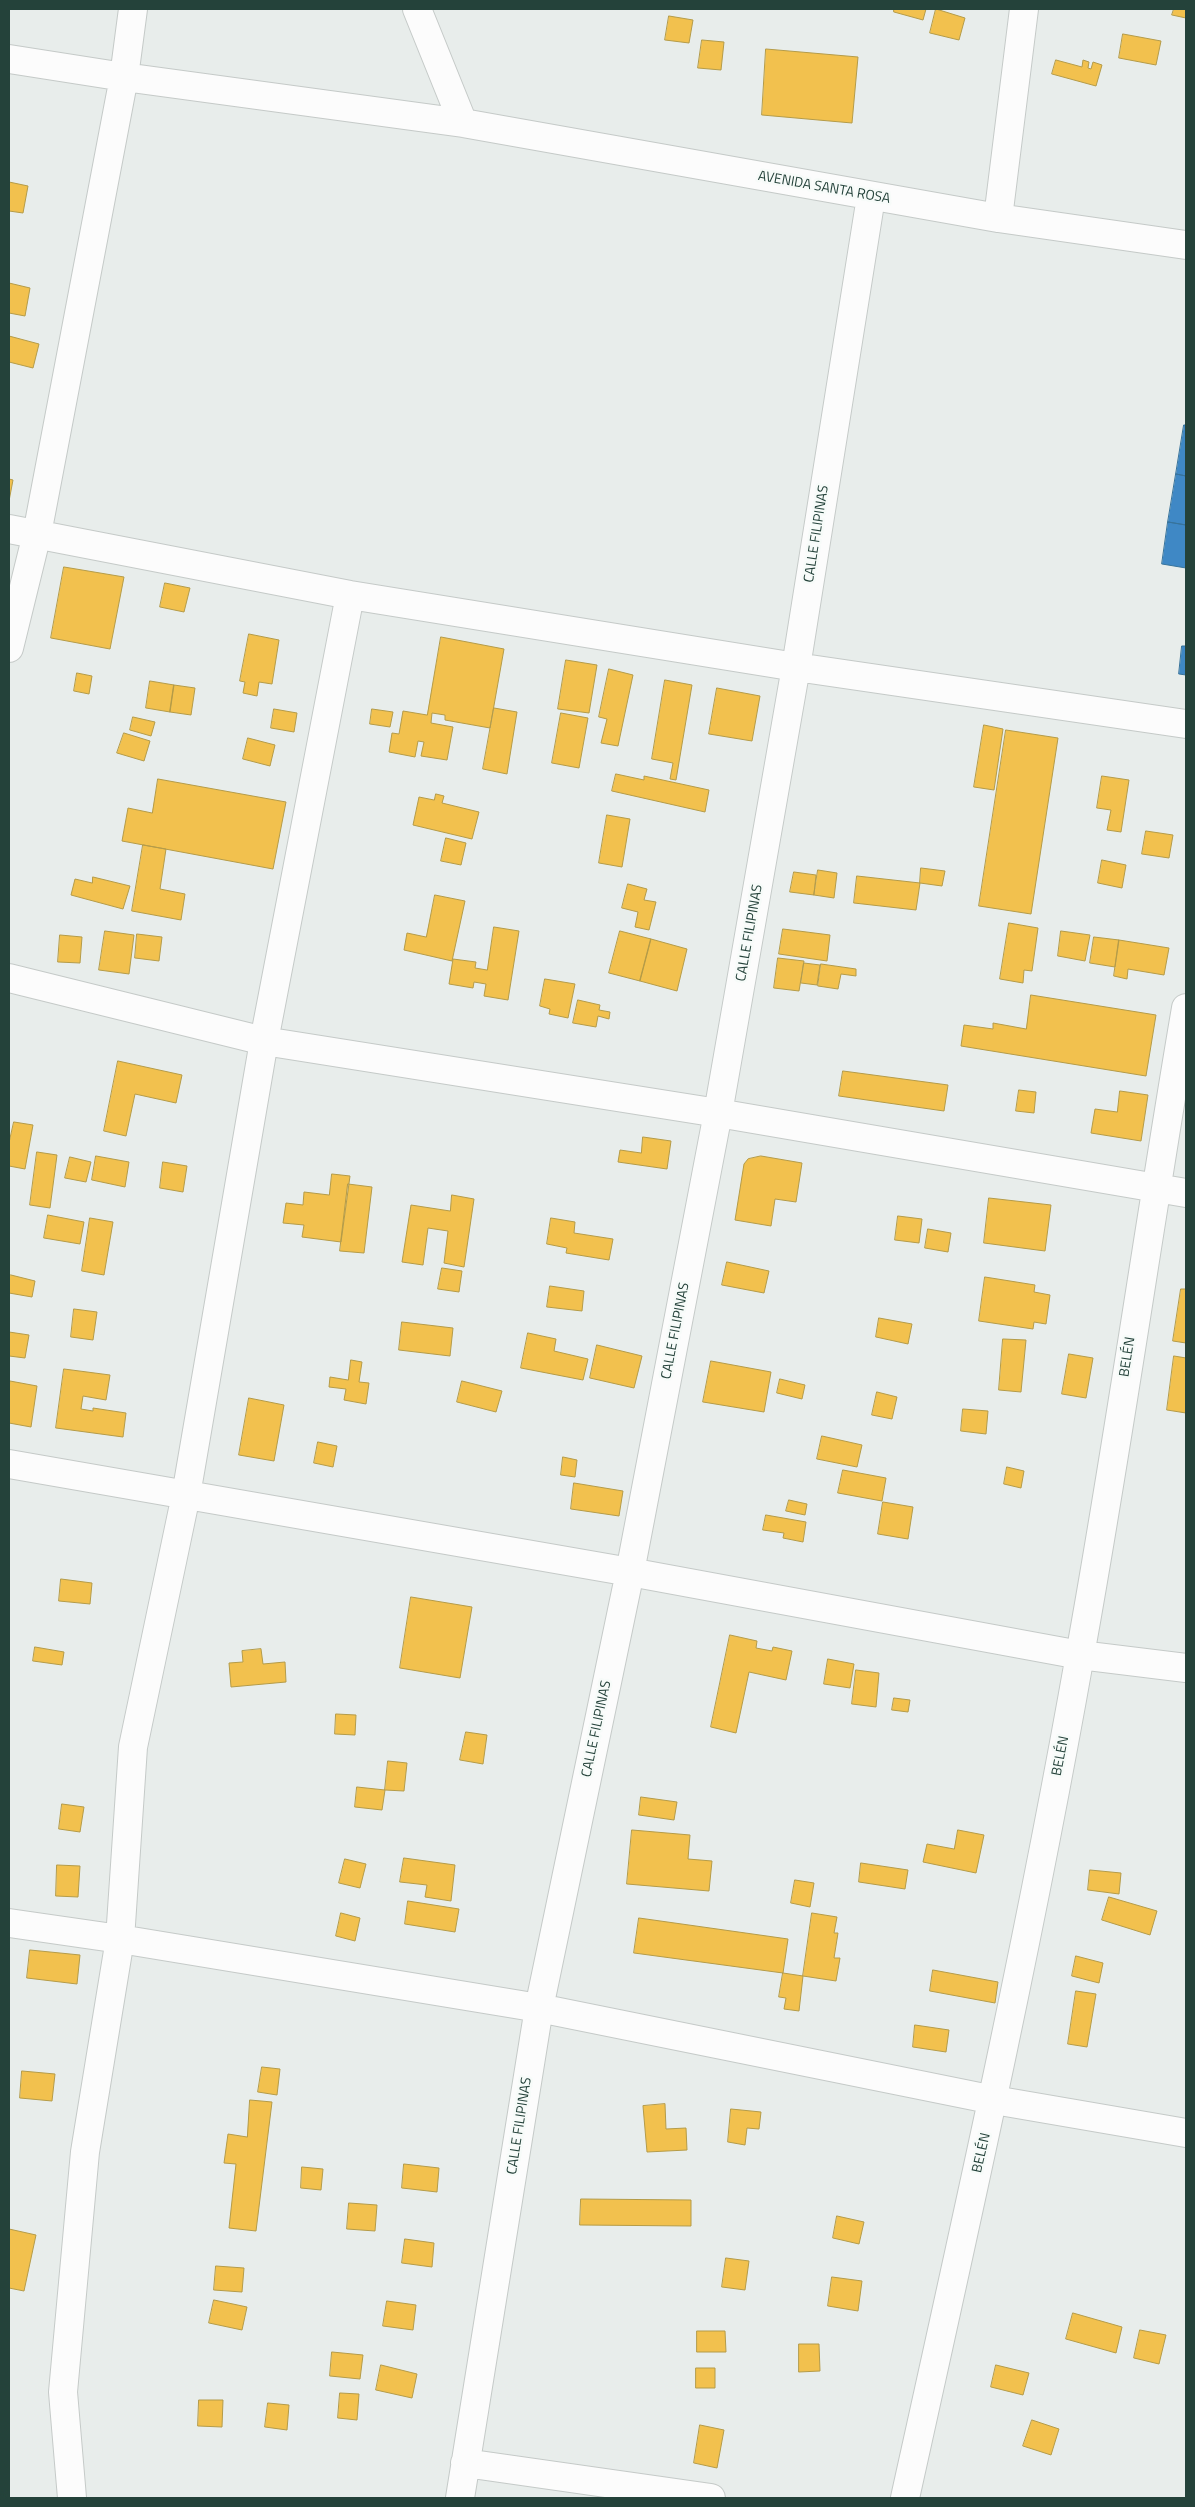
<!DOCTYPE html>
<html>
<head>
<meta charset="utf-8">
<style>
  body { margin:0 }
  #map { position:relative; width:1195px; height:2507px; overflow:hidden; background:#e8edeb; font-family:"Titillium Web",sans-serif }
  canvas { display:block }
  .frame { position:absolute; inset:0; border:10px solid #24423a; pointer-events:none }
</style>
</head>
<body>
<div id="map">
<canvas width="1195" height="2507"></canvas>
<div class="frame"></div>
</div>
<script>
const context = document.querySelector('canvas').getContext('2d');
context.lineJoin = 'round';
function fill(path, color) { context.fillStyle = color; context.fill(path, 'evenodd'); }
function strokePath(path, color, width, dash) { context.strokeStyle = color; context.lineWidth = width; context.lineCap = dash ? 'butt' : 'round'; context.setLineDash(dash || []); context.stroke(path); }
function write(font, color, halo, rows, align = 'center') {
  context.font = font + ' "Titillium Web",sans-serif'; context.lineWidth = 5; context.setLineDash([]); context.textBaseline = 'middle'; context.strokeStyle = halo; context.fillStyle = color; for (const [text, x, y, turn = 0] of rows) {
    context.save(); context.translate(x, y); context.rotate((+turn || 0) * Math.PI / 180); context.textAlign = isNaN(turn) ? turn : align; if (halo) context.strokeText(text, 0, 0); context.fillText(text, 0, 0); context.restore();
  }
}
const homes = new Path2D(`
  M 894,9 L 926,9 L 923,20 L 894,12 Z
  M 936,9 L 965,18 L 959,40 L 930,33 Z
  M 1174,9 L 1186,9 L 1186,18 L 1172,15 Z
  M 669,16 L 693,20 L 689,43 L 665,40 Z
  M 1123,34 L 1161,41 L 1156,65 L 1119,58 Z
  M 702,40 L 724,42 L 721,70 L 698,68 Z
  M 766,49 L 858,57 L 852,123 L 762,115 Z
  M 1056,60 L 1082,67 L 1083,60 L 1089,62 L 1088,68 L 1091,69 L 1093,62 L 1102,65 L 1096,86 L 1052,74 Z
  M 9,182 L 28,186 L 23,213 L 9,211 Z
  M 9,283 L 30,288 L 25,316 L 9,313 Z
  M 9,336 L 39,344 L 33,368 L 9,362 Z
  M 9,479 L 13,480 L 9,501 Z
  M 64,567 L 124,577 L 110,649 L 51,638 Z
  M 165,583 L 190,588 L 184,612 L 160,607 Z
  M 249,634 L 279,640 L 272,684 L 259,682 L 257,696 L 243,693 L 245,682 L 240,681 Z
  M 441,637 L 504,649 L 490,728 L 445,720 L 445,715 L 432,713 L 431,723 L 453,727 L 447,760 L 421,756 L 424,742 L 418,741 L 415,757 L 389,752 L 392,733 L 399,734 L 403,711 L 427,715 Z
  M 566,660 L 597,665 L 589,713 L 558,709 Z
  M 609,669 L 633,675 L 618,746 L 601,743 L 607,719 L 599,717 Z
  M 77,673 L 92,676 L 89,694 L 74,691 Z
  M 665,680 L 692,685 L 676,780 L 670,779 L 673,763 L 652,759 Z
  M 150,681 L 174,685 L 170,712 L 146,708 Z
  M 174,685 L 195,688 L 191,715 L 170,712 Z
  M 717,688 L 760,696 L 752,741 L 709,734 Z
  M 494,708 L 517,712 L 507,774 L 483,769 Z
  M 274,709 L 297,713 L 294,732 L 271,728 Z
  M 372,709 L 393,712 L 390,727 L 370,724 Z
  M 561,713 L 588,718 L 579,768 L 552,763 Z
  M 133,717 L 155,722 L 151,736 L 130,730 Z
  M 984,725 L 1003,729 L 994,790 L 974,787 Z
  M 1006,730 L 1058,738 L 1031,914 L 979,906 Z
  M 124,733 L 150,741 L 144,761 L 117,753 Z
  M 248,738 L 275,745 L 270,766 L 243,759 Z
  M 616,774 L 644,780 L 644,776 L 709,790 L 705,812 L 612,791 Z
  M 1102,776 L 1129,780 L 1121,832 L 1107,830 L 1111,810 L 1097,808 Z
  M 158,779 L 286,802 L 273,869 L 122,841 L 128,808 L 152,813 Z
  M 436,794 L 444,796 L 442,803 L 479,812 L 472,839 L 413,825 L 419,797 L 434,800 Z
  M 607,815 L 630,819 L 622,867 L 599,863 Z
  M 1146,831 L 1173,835 L 1169,858 L 1142,854 Z
  M 446,838 L 466,843 L 461,865 L 441,861 Z
  M 143,845 L 166,849 L 160,889 L 185,894 L 181,920 L 132,911 Z
  M 1102,860 L 1126,865 L 1122,888 L 1098,883 Z
  M 921,868 L 945,871 L 942,886 L 920,883 Z
  M 818,870 L 837,873 L 834,898 L 814,895 Z
  M 794,872 L 816,875 L 814,895 L 790,892 Z
  M 857,876 L 920,883 L 916,910 L 854,903 Z
  M 93,877 L 130,886 L 123,909 L 71,895 L 75,879 L 92,883 Z
  M 628,884 L 647,889 L 644,900 L 656,902 L 649,930 L 635,927 L 638,912 L 622,908 Z
  M 435,895 L 465,901 L 452,961 L 404,950 L 407,933 L 426,937 Z
  M 1009,923 L 1038,928 L 1032,971 L 1024,970 L 1023,983 L 1000,979 Z
  M 494,927 L 519,931 L 508,1000 L 484,996 L 486,984 L 474,982 L 473,988 L 449,984 L 453,959 L 476,962 L 475,968 L 487,970 Z
  M 783,929 L 830,935 L 827,961 L 779,954 Z
  M 105,931 L 134,935 L 129,974 L 99,970 Z
  M 620,931 L 651,939 L 640,981 L 609,973 Z
  M 1061,931 L 1090,935 L 1085,961 L 1058,956 Z
  M 137,934 L 162,937 L 159,961 L 135,958 Z
  M 60,935 L 82,937 L 80,963 L 58,962 Z
  M 1094,937 L 1119,940 L 1115,967 L 1090,963 Z
  M 651,939 L 687,949 L 677,991 L 640,981 Z
  M 1119,940 L 1169,948 L 1164,975 L 1128,969 L 1127,979 L 1114,976 Z
  M 778,958 L 804,961 L 799,991 L 774,988 Z
  M 804,963 L 820,965 L 817,985 L 801,983 Z
  M 821,964 L 856,969 L 856,976 L 841,974 L 838,989 L 818,986 Z
  M 545,979 L 575,984 L 568,1018 L 549,1014 L 550,1009 L 540,1006 Z
  M 1031,995 L 1156,1015 L 1146,1076 L 961,1046 L 964,1025 L 993,1029 L 993,1023 L 1026,1029 Z
  M 578,1000 L 600,1005 L 599,1010 L 610,1012 L 609,1019 L 598,1016 L 596,1027 L 573,1023 Z
  M 118,1061 L 182,1075 L 176,1103 L 135,1094 L 126,1136 L 104,1131 Z
  M 843,1071 L 948,1085 L 944,1111 L 839,1096 Z
  M 1019,1090 L 1036,1092 L 1034,1113 L 1016,1111 Z
  M 1120,1091 L 1148,1095 L 1141,1141 L 1091,1133 L 1095,1109 L 1117,1112 Z
  M 14,1122 L 33,1125 L 25,1169 L 9,1166 L 9,1143 Z
  M 643,1137 L 671,1141 L 667,1169 L 618,1162 L 620,1150 L 641,1153 Z
  M 37,1152 L 57,1155 L 50,1208 L 30,1205 Z
  M 96,1156 L 129,1162 L 125,1187 L 92,1180 Z
  M 761,1156 L 802,1163 L 796,1202 L 775,1199 L 771,1226 L 735,1220 L 744,1164 L 748,1159 Z
  M 70,1157 L 91,1162 L 86,1182 L 65,1178 Z
  M 163,1162 L 187,1166 L 183,1192 L 160,1188 Z
  M 332,1174 L 350,1176 L 341,1242 L 302,1237 L 304,1225 L 283,1223 L 286,1203 L 303,1205 L 304,1192 L 329,1195 Z
  M 348,1184 L 372,1187 L 364,1253 L 340,1251 Z
  M 452,1195 L 474,1199 L 464,1267 L 444,1263 L 448,1231 L 428,1228 L 423,1265 L 402,1262 L 411,1205 L 450,1211 Z
  M 989,1198 L 1051,1205 L 1045,1251 L 984,1243 Z
  M 48,1215 L 84,1222 L 80,1244 L 44,1238 Z
  M 898,1216 L 922,1219 L 919,1243 L 895,1240 Z
  M 90,1218 L 113,1222 L 104,1275 L 82,1271 Z
  M 551,1218 L 575,1222 L 574,1233 L 613,1239 L 609,1260 L 566,1253 L 567,1248 L 547,1244 Z
  M 928,1229 L 951,1233 L 948,1252 L 925,1248 Z
  M 727,1262 L 769,1271 L 764,1293 L 722,1285 Z
  M 442,1268 L 462,1271 L 459,1292 L 438,1289 Z
  M 11,1275 L 35,1281 L 32,1297 L 9,1293 L 9,1276 Z
  M 985,1277 L 1035,1285 L 1034,1292 L 1050,1295 L 1046,1324 L 1034,1322 L 1033,1329 L 979,1321 Z
  M 550,1286 L 584,1291 L 582,1311 L 547,1307 Z
  M 1181,1289 L 1186,1289 L 1186,1343 L 1173,1341 Z
  M 74,1309 L 97,1312 L 93,1340 L 71,1337 Z
  M 879,1318 L 912,1324 L 908,1344 L 876,1337 Z
  M 402,1322 L 453,1328 L 450,1356 L 399,1350 Z
  M 9,1332 L 29,1335 L 25,1358 L 9,1356 Z
  M 528,1333 L 556,1339 L 554,1351 L 588,1359 L 583,1380 L 521,1368 Z
  M 1003,1339 L 1026,1340 L 1021,1392 L 999,1390 Z
  M 597,1345 L 642,1356 L 634,1388 L 590,1378 Z
  M 1069,1354 L 1093,1358 L 1086,1398 L 1062,1394 Z
  M 1174,1356 L 1186,1358 L 1186,1413 L 1167,1410 Z
  M 351,1360 L 362,1362 L 359,1382 L 369,1383 L 366,1404 L 344,1400 L 346,1389 L 329,1387 L 330,1377 L 348,1380 Z
  M 711,1361 L 771,1372 L 764,1412 L 703,1402 Z
  M 64,1369 L 110,1375 L 106,1400 L 83,1396 L 81,1409 L 93,1411 L 93,1408 L 126,1413 L 123,1437 L 56,1428 Z
  M 780,1379 L 805,1385 L 802,1399 L 777,1393 Z
  M 10,1381 L 37,1386 L 31,1427 L 9,1423 Z
  M 462,1381 L 502,1391 L 496,1412 L 457,1402 Z
  M 877,1392 L 897,1397 L 892,1419 L 872,1415 Z
  M 249,1398 L 284,1405 L 274,1461 L 239,1455 Z
  M 963,1409 L 988,1411 L 986,1434 L 961,1431 Z
  M 822,1436 L 862,1445 L 857,1467 L 817,1459 Z
  M 318,1442 L 337,1446 L 333,1467 L 314,1463 Z
  M 563,1457 L 577,1460 L 575,1477 L 561,1475 Z
  M 1007,1467 L 1024,1471 L 1021,1488 L 1004,1484 Z
  M 843,1470 L 886,1478 L 882,1501 L 838,1493 Z
  M 574,1483 L 623,1491 L 619,1516 L 571,1509 Z
  M 789,1500 L 807,1504 L 805,1515 L 786,1511 Z
  M 883,1502 L 913,1507 L 908,1539 L 878,1534 Z
  M 766,1515 L 806,1522 L 803,1542 L 783,1538 L 784,1533 L 763,1530 Z
  M 61,1579 L 92,1583 L 90,1604 L 59,1601 Z
  M 411,1597 L 472,1607 L 460,1678 L 400,1668 Z
  M 730,1635 L 757,1641 L 756,1648 L 772,1651 L 773,1647 L 792,1651 L 786,1680 L 749,1672 L 736,1733 L 711,1727 Z
  M 35,1647 L 64,1652 L 62,1665 L 33,1661 Z
  M 261,1649 L 263,1664 L 285,1662 L 286,1682 L 231,1687 L 229,1663 L 243,1662 L 242,1651 Z
  M 828,1659 L 854,1664 L 850,1688 L 824,1684 Z
  M 856,1670 L 879,1673 L 876,1707 L 852,1704 Z
  M 894,1698 L 910,1700 L 908,1712 L 892,1710 Z
  M 336,1714 L 356,1715 L 355,1735 L 335,1734 Z
  M 466,1732 L 487,1735 L 483,1764 L 460,1760 Z
  M 388,1761 L 407,1763 L 404,1791 L 385,1790 Z
  M 357,1787 L 385,1790 L 382,1810 L 355,1807 Z
  M 641,1797 L 677,1802 L 674,1820 L 639,1815 Z
  M 62,1804 L 84,1807 L 80,1832 L 59,1829 Z
  M 632,1830 L 690,1835 L 688,1859 L 712,1861 L 709,1891 L 627,1884 Z
  M 958,1830 L 984,1835 L 976,1873 L 923,1862 L 927,1844 L 954,1849 Z
  M 404,1858 L 455,1865 L 451,1901 L 425,1897 L 427,1885 L 400,1882 Z
  M 345,1859 L 366,1864 L 360,1888 L 339,1883 Z
  M 861,1863 L 908,1870 L 905,1889 L 859,1882 Z
  M 57,1865 L 80,1866 L 78,1897 L 56,1896 Z
  M 1090,1870 L 1121,1873 L 1119,1894 L 1088,1890 Z
  M 795,1880 L 814,1883 L 810,1907 L 791,1903 Z
  M 1109,1897 L 1157,1911 L 1150,1935 L 1102,1920 Z
  M 408,1901 L 459,1909 L 455,1932 L 405,1924 Z
  M 341,1913 L 360,1918 L 355,1941 L 336,1936 Z
  M 812,1913 L 837,1917 L 834,1933 L 838,1933 L 834,1958 L 840,1958 L 836,1981 L 803,1976 Z
  M 639,1918 L 788,1939 L 783,1973 L 634,1953 Z
  M 30,1950 L 80,1955 L 77,1984 L 27,1978 Z
  M 1076,1956 L 1103,1963 L 1099,1983 L 1072,1976 Z
  M 933,1970 L 998,1982 L 995,2003 L 930,1991 Z
  M 783,1973 L 803,1976 L 799,2011 L 784,2009 L 786,1998 L 779,1997 Z
  M 1076,1991 L 1096,1994 L 1087,2047 L 1068,2044 Z
  M 915,2025 L 949,2030 L 946,2052 L 913,2047 Z
  M 262,2067 L 280,2069 L 277,2095 L 258,2092 Z
  M 22,2071 L 55,2074 L 52,2101 L 20,2098 Z
  M 250,2100 L 272,2102 L 256,2231 L 229,2228 L 236,2164 L 224,2163 L 228,2134 L 247,2137 Z
  M 665,2104 L 666,2129 L 686,2128 L 687,2150 L 647,2152 L 643,2106 Z
  M 731,2109 L 761,2112 L 759,2129 L 747,2128 L 745,2145 L 728,2142 Z
  M 404,2164 L 439,2168 L 437,2192 L 402,2188 Z
  M 302,2167 L 323,2169 L 321,2190 L 301,2188 Z
  M 581,2199 L 691,2200 L 691,2226 L 580,2225 Z
  M 349,2203 L 377,2205 L 375,2231 L 347,2229 Z
  M 837,2216 L 864,2222 L 859,2244 L 833,2238 Z
  M 9,2229 L 36,2235 L 24,2291 L 9,2288 Z
  M 405,2239 L 434,2243 L 432,2267 L 402,2263 Z
  M 726,2258 L 749,2261 L 745,2290 L 722,2287 Z
  M 216,2266 L 244,2268 L 242,2292 L 214,2290 Z
  M 832,2277 L 862,2281 L 858,2311 L 828,2306 Z
  M 214,2300 L 247,2307 L 242,2330 L 209,2323 Z
  M 387,2301 L 416,2305 L 413,2330 L 383,2326 Z
  M 1073,2313 L 1122,2327 L 1116,2353 L 1066,2339 Z
  M 1140,2330 L 1166,2335 L 1159,2364 L 1134,2358 Z
  M 697,2331 L 725,2331 L 726,2352 L 697,2352 Z
  M 799,2344 L 819,2344 L 820,2371 L 799,2372 Z
  M 332,2352 L 363,2355 L 360,2379 L 330,2376 Z
  M 381,2365 L 417,2374 L 412,2398 L 376,2390 Z
  M 996,2365 L 1029,2373 L 1023,2395 L 991,2387 Z
  M 696,2368 L 715,2368 L 715,2388 L 696,2388 Z
  M 340,2393 L 359,2394 L 357,2420 L 338,2418 Z
  M 199,2400 L 223,2400 L 222,2427 L 198,2426 Z
  M 268,2403 L 289,2405 L 287,2430 L 265,2427 Z
  M 1032,2420 L 1059,2429 L 1051,2455 L 1023,2446 Z
  M 700,2425 L 724,2430 L 717,2468 L 694,2463 Z`);
fill(homes, '#f2c14e');
strokePath(homes, '#b49b48', 1);
const schools = new Path2D(`
  M 1184,425 L 1186,425 L 1186,476 L 1176,474 Z
  M 1176,474 L 1186,476 L 1186,525 L 1168,522 Z
  M 1168,522 L 1186,525 L 1186,568 L 1162,564 Z
  M 1182,646 L 1186,646 L 1186,675 L 1179,674 Z`);
fill(schools, '#3f88c5');
strokePath(schools, '#37739b', 1);
const street = new Path2D(`
  M 417,9 L 463,123
  M 9,59 L 124,77 L 463,123 L 998,218 L 1186,245
  M 998,218 L 1024,9
  M 9,529 L 350,595 L 796,667 L 1186,724
  M 9,648 L 37,534 L 124,77 L 133,9
  M 9,978 L 264,1041 L 718,1113 L 1186,1193
  M 9,1464 L 630,1572 L 1080,1655 L 1186,1668
  M 9,1923 L 120,1939 L 539,2008 L 994,2100 L 1186,2133
  M 465,2463 L 711,2498
  M 72,2498 L 63,2392 L 85,2152 L 120,1939 L 133,1747 L 186,1495 L 264,1041 L 350,595
  M 460,2498 L 539,2008 L 630,1572 L 718,1113 L 796,667 L 871,197
  M 905,2498 C 967,2218 1030,1938 1080,1655 C 1119,1440 1149,1224 1186,1008`);
strokePath(street, '#c5cac8', 30);
strokePath(street, '#fcfcfc', 28);
write('14px', '#24423a', '#f7fbf9', [
  ["AVENIDA SANTA ROSA",824,188,10],
  ["CALLE FILIPINAS",817,534,-81],
  ["CALLE FILIPINAS",750,933,-80],
  ["CALLE FILIPINAS",676,1331,-79],
  ["BELÉN",1128,1357,-81],
  ["CALLE FILIPINAS",597,1729,-78],
  ["BELÉN",1061,1756,-79],
  ["CALLE FILIPINAS",520,2126,-81],
  ["BELÉN",982,2153,-77]
]);
</script>
</body>
</html>
